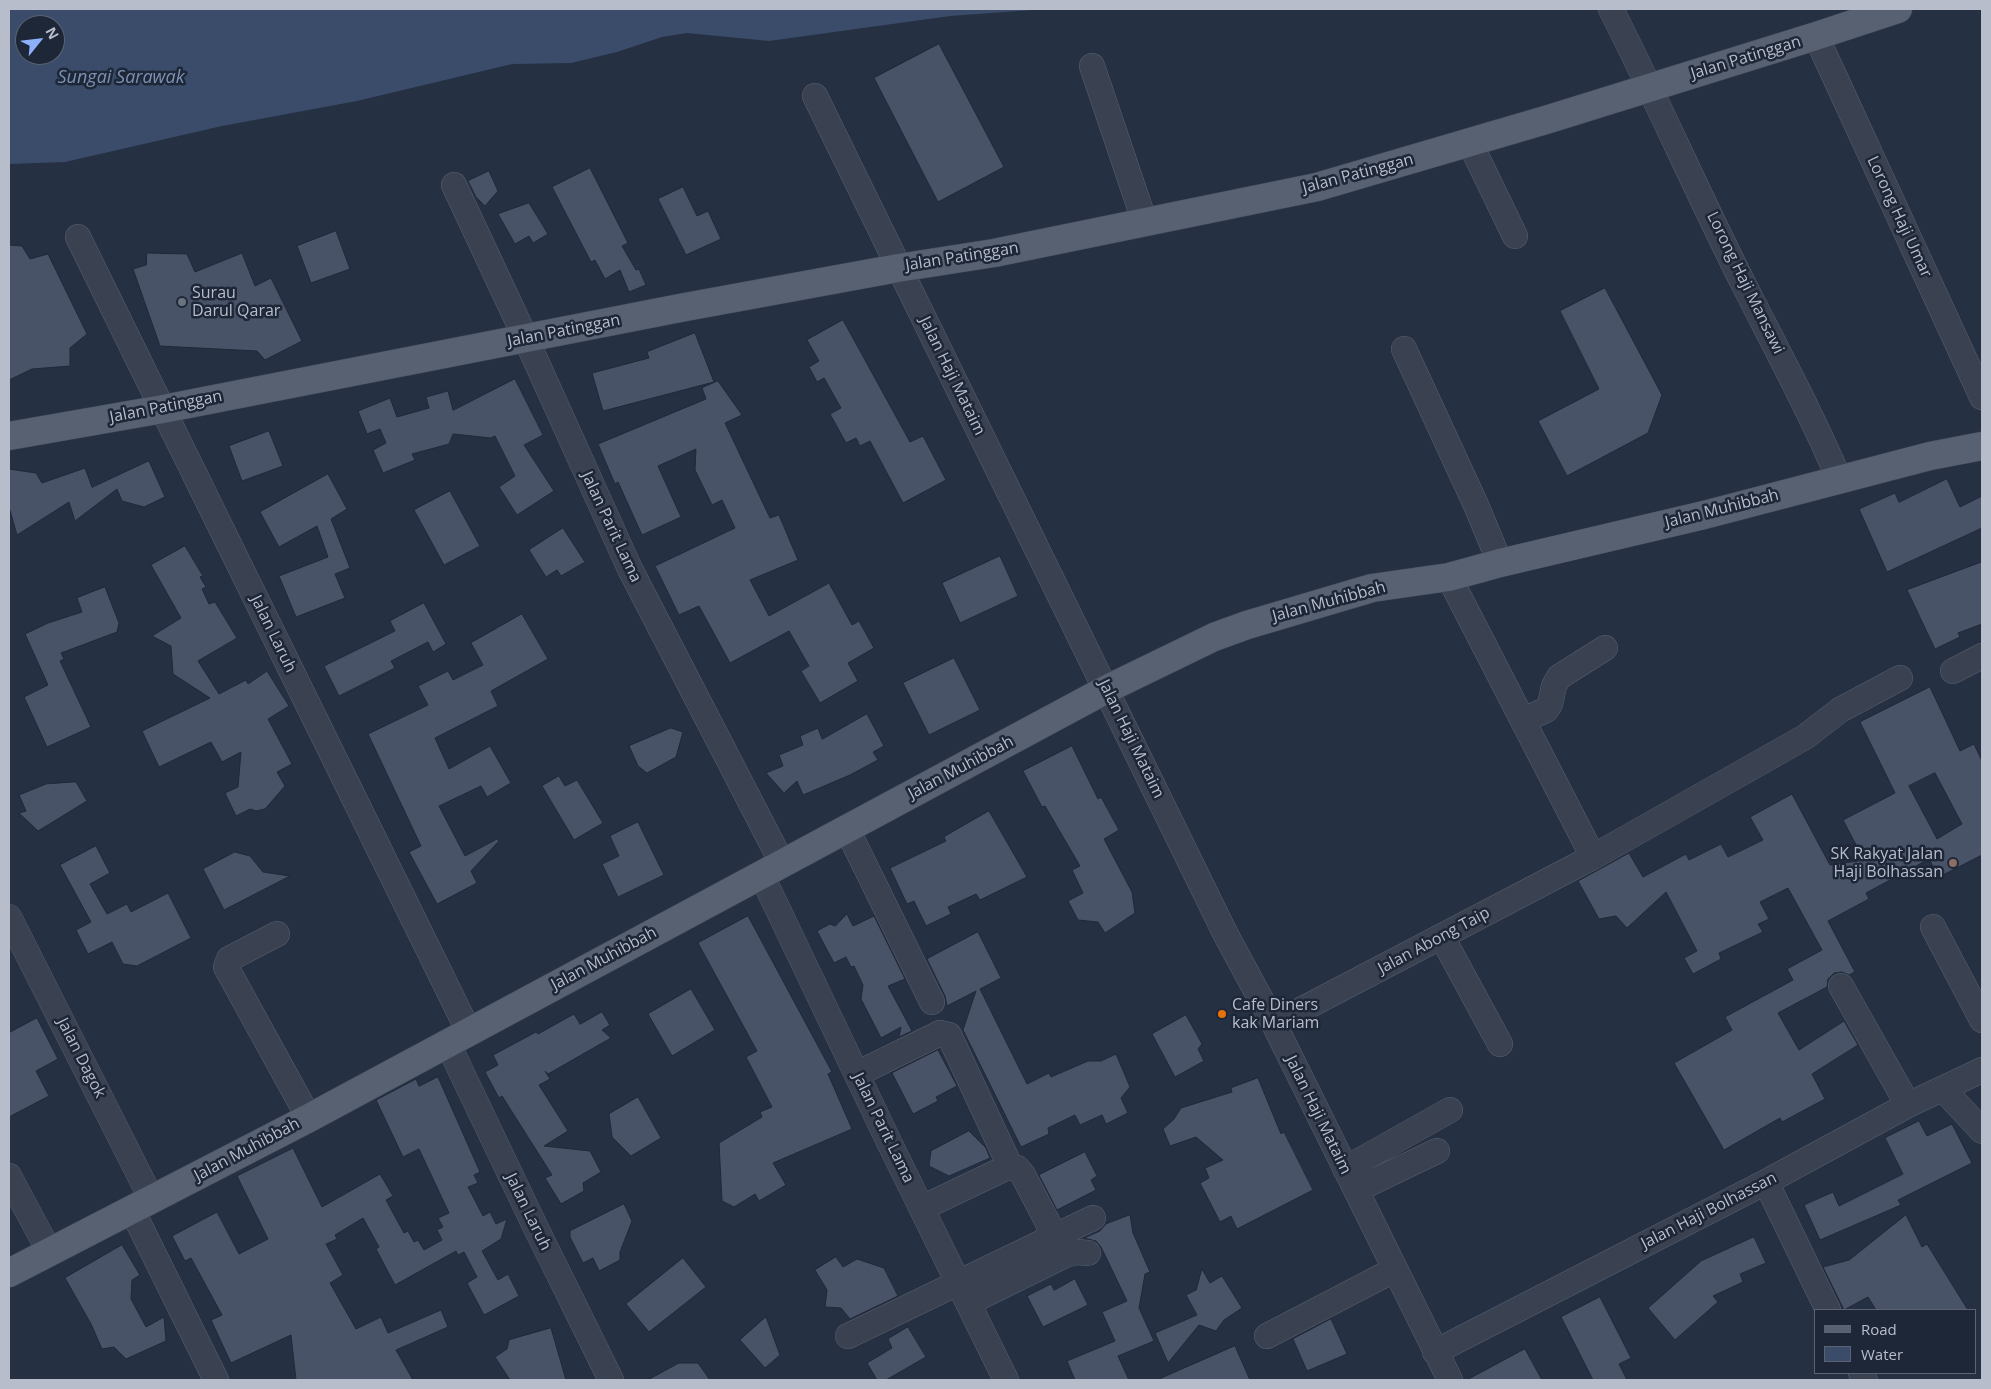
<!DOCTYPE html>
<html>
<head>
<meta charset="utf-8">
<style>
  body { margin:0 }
  #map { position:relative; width:1991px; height:1389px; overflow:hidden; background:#253042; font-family:"Open Sans",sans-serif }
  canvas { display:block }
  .frame { position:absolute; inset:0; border:10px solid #b7bdcb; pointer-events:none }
  .legend { position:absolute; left:1814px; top:1309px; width:162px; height:65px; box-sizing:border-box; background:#1e2737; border:1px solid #5b6372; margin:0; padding:6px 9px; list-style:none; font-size:15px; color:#b7bdcb }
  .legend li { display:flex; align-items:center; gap:10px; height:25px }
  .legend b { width:25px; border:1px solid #5b6372 }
  .north { position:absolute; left:15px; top:15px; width:50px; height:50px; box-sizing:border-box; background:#1e2737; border:1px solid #5b6372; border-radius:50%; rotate:61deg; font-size:14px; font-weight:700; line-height:20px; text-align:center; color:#b7bdcb }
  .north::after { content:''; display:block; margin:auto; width:18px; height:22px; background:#8db0fa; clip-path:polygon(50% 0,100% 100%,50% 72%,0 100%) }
</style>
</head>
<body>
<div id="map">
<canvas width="1991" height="1389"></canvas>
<div class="frame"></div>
<ul class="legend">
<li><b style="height:6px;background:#586171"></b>Road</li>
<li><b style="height:14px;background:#3b4c6b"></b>Water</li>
</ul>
<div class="north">N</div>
</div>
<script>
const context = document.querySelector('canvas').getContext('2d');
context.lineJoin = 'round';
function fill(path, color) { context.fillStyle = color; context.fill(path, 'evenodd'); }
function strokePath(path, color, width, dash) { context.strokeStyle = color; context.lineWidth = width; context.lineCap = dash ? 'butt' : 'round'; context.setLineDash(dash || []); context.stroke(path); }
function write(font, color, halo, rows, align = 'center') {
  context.font = font + ' "Open Sans",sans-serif'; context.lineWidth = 5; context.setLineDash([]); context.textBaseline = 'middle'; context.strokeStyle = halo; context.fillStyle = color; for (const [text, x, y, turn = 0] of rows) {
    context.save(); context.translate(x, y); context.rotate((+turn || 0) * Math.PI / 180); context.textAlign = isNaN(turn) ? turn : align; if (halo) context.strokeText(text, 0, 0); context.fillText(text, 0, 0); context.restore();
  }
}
fill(new Path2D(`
  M 9,9 L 1046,9 L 950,16 L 769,41 L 687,33 L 662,37 L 617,52 L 571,63 L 512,64 L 357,101 L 222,126 L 65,162 L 9,164 ZM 25,25 L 55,25 L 55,55 L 25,55 Z`), '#3b4c6b');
const building = new Path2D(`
  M 939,44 L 1004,167 L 938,202 L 874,78 Z
  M 590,168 L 628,243 L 622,246 L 636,270 L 639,269 L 646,285 L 629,292 L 620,270 L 605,279 L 595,260 L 591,262 L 552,187 Z
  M 489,171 L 498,191 L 485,206 L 476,197 L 468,181 Z
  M 683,187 L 697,216 L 708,211 L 721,239 L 686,255 L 658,199 Z
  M 529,203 L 548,234 L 533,243 L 529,236 L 515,244 L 498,214 Z
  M 336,231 L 350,269 L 311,283 L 297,246 Z
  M 9,245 L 22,246 L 30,259 L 48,254 L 87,334 L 70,348 L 70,366 L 32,369 L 9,380 Z
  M 147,253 L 187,254 L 195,272 L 242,253 L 255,286 L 271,278 L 302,341 L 265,360 L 257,351 L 160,346 L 133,269 L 146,265 Z
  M 1605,288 L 1662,395 L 1648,433 L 1567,476 L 1538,421 L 1599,389 L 1560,311 Z
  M 843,320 L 910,442 L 923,436 L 946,480 L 903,503 L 870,441 L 860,446 L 856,438 L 846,443 L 830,414 L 841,408 L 824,378 L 817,382 L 809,367 L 819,361 L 807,340 Z
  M 695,333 L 714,382 L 603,411 L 592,373 L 649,358 L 647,352 Z
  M 515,379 L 543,435 L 524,445 L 554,491 L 517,515 L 499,487 L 515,476 L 495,436 L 491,438 L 453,434 L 449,444 L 412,454 L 415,460 L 383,473 L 373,450 L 386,443 L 380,429 L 367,434 L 358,411 L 390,398 L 397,417 L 429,408 L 426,397 L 448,391 L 453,410 Z
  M 718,381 L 742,415 L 725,423 L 770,518 L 779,515 L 798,560 L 750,580 L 769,616 L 829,583 L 852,625 L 859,621 L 874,648 L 848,663 L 858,681 L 820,703 L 801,671 L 809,666 L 789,631 L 730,663 L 699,606 L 679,615 L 655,566 L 735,528 L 722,500 L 712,505 L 695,470 L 696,449 L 658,466 L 681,517 L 642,535 L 618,482 L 615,484 L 598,444 L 706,399 L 702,388 Z
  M 269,431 L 283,466 L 242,481 L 229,446 Z
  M 149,461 L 165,497 L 144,507 L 122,501 L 117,489 L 75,521 L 69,502 L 17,535 L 9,507 L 9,469 L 36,473 L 42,483 L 85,468 L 92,487 Z
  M 328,474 L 347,509 L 331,519 L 350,568 L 335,574 L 345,598 L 296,617 L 279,576 L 328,557 L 317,526 L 279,547 L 260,512 Z
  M 1947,479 L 1960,507 L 1982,496 L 1982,528 L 1887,572 L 1859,509 L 1895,493 L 1899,502 Z
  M 450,491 L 480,546 L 444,565 L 414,510 Z
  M 563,528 L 585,562 L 561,576 L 557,570 L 546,577 L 529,550 Z
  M 185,546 L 203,576 L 200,577 L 206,587 L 202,589 L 209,604 L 215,602 L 237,638 L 198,661 L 219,694 L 246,680 L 248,684 L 267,671 L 289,706 L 268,719 L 292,764 L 277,772 L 285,786 L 265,809 L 256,811 L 250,809 L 236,816 L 225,793 L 238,787 L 241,752 L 222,762 L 211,742 L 159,767 L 142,731 L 210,698 L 173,674 L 171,646 L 152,636 L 181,618 L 151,565 Z
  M 1000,556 L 1018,596 L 960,623 L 942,583 Z
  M 1982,562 L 1982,624 L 1958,633 L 1960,637 L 1935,649 L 1907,590 Z
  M 105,587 L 119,623 L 117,632 L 61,653 L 64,659 L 60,661 L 91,727 L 47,747 L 24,697 L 48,685 L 25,634 L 48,623 L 82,612 L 77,598 Z
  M 424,603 L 446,644 L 433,652 L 428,642 L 391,661 L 395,668 L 339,696 L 324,666 L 395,631 L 390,621 Z
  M 522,614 L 548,659 L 491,691 L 498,706 L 435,738 L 449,769 L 490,746 L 511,783 L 487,797 L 481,786 L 439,806 L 465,856 L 497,839 L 499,841 L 471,871 L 477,883 L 437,904 L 409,852 L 421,846 L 368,734 L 428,705 L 418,686 L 448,671 L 453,680 L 483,665 L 471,643 Z
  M 954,658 L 980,710 L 929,735 L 903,683 Z
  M 1930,687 L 1960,751 L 1974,744 L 1982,761 L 1982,855 L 1939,877 L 1929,859 L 1866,893 L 1869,899 L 1828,921 L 1855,972 L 1849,975 L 1842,972 L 1834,973 L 1828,979 L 1827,987 L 1778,1013 L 1799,1050 L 1844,1021 L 1858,1045 L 1812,1074 L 1825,1099 L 1782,1122 L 1780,1118 L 1724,1150 L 1674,1063 L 1732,1030 L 1725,1017 L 1793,980 L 1787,969 L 1822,950 L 1788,888 L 1760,902 L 1769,919 L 1758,924 L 1763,932 L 1719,953 L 1721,959 L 1693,974 L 1684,958 L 1697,951 L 1666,892 L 1627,928 L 1616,916 L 1599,919 L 1578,881 L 1629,853 L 1643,877 L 1686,854 L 1689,860 L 1721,844 L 1728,857 L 1763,840 L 1750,817 L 1792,794 L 1830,865 L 1864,860 L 1843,820 L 1895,793 L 1860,722 ZM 1935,773 L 1962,824 L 1937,839 L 1909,786 Z
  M 867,714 L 884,746 L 873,752 L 878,760 L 850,775 L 803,795 L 797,781 L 784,793 L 766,773 L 783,766 L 779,755 L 803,745 L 800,736 L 818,728 L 822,739 Z
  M 671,728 L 683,732 L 676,757 L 647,773 L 638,766 L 629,746 Z
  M 1072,746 L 1098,799 L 1101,797 L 1119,830 L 1104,839 L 1132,892 L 1135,913 L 1105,933 L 1098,922 L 1078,920 L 1068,901 L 1083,893 L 1072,870 L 1080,866 L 1045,806 L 1042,807 L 1023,771 Z
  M 559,776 L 565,786 L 577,780 L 603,823 L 574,840 L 542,786 Z
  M 76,782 L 87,801 L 38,831 L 19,813 L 26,811 L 19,795 L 46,784 Z
  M 989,811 L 1027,877 L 980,900 L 976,894 L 948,907 L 951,914 L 926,926 L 914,901 L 907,904 L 890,868 L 946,841 L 944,837 Z
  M 638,822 L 664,875 L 618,897 L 602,864 L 619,856 L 610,836 Z
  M 96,846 L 110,873 L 90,884 L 107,914 L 127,904 L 131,912 L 168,893 L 191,938 L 137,966 L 123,964 L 112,942 L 88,954 L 76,930 L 91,922 L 60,865 Z
  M 235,852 L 250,856 L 263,872 L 290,876 L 224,910 L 203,869 Z
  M 847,914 L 853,926 L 874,916 L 905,979 L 888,986 L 912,1031 L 899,1037 L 901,1027 L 881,1038 L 861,999 L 863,985 L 854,966 L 851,967 L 846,957 L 834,963 L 817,931 L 830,924 L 835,926 Z
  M 748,916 L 832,1072 L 828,1074 L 852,1129 L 773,1163 L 786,1185 L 759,1201 L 755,1194 L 734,1207 L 722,1201 L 719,1143 L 762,1117 L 760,1112 L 772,1107 L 746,1057 L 757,1051 L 698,943 Z
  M 978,932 L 1001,978 L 980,989 L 1027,1084 L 1049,1073 L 1051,1077 L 1088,1061 L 1101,1061 L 1116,1054 L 1130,1087 L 1121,1098 L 1128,1113 L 1106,1124 L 1102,1115 L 1080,1125 L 1075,1115 L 1048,1128 L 1049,1134 L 1021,1147 L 963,1030 L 976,991 L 947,1006 L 945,996 L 927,959 Z
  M 691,989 L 715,1030 L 672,1056 L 648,1014 Z
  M 602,1012 L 610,1025 L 602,1030 L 611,1038 L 548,1074 L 545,1071 L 550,1079 L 539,1085 L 568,1131 L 544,1146 L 590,1151 L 601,1172 L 583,1183 L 584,1191 L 561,1204 L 545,1178 L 552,1175 L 502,1096 L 499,1098 L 485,1072 L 498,1065 L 493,1055 L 536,1032 L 538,1034 L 574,1014 L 580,1024 Z
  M 1186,1015 L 1202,1044 L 1198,1049 L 1204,1061 L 1175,1077 L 1152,1034 Z
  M 37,1018 L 58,1059 L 36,1071 L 49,1096 L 9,1117 L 9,1033 Z
  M 938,1050 L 957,1086 L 936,1097 L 938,1101 L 913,1114 L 892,1073 Z
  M 438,1077 L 480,1172 L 474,1175 L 478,1183 L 468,1187 L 483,1216 L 490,1212 L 496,1224 L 507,1219 L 501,1239 L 482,1251 L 498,1280 L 508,1274 L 519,1296 L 484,1315 L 467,1283 L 477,1277 L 464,1252 L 458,1255 L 456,1251 L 395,1285 L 376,1249 L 379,1247 L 363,1218 L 335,1235 L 337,1239 L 326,1244 L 343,1275 L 330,1283 L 356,1329 L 381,1317 L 388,1333 L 441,1310 L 448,1327 L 396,1350 L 413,1380 L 296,1380 L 291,1335 L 231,1363 L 211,1320 L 222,1315 L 191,1258 L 185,1261 L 172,1236 L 217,1212 L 239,1254 L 268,1239 L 237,1176 L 293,1148 L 322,1207 L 380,1174 L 393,1196 L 386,1200 L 404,1233 L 408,1231 L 414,1242 L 418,1240 L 424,1250 L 442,1240 L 437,1230 L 443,1227 L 438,1218 L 449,1213 L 419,1149 L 403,1157 L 376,1100 L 416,1079 L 419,1086 Z
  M 1258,1078 L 1281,1134 L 1284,1132 L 1313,1190 L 1237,1229 L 1231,1216 L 1220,1222 L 1200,1183 L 1209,1178 L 1205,1168 L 1223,1160 L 1196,1137 L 1170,1146 L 1163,1129 L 1174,1119 L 1181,1108 L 1232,1092 L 1231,1088 Z
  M 638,1097 L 661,1138 L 631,1156 L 612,1137 L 609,1114 Z
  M 1919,1121 L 1927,1136 L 1952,1124 L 1972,1163 L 1898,1200 L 1901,1205 L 1820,1240 L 1804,1205 L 1833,1192 L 1839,1206 L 1903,1174 L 1885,1138 Z
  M 969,1131 L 986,1148 L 990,1158 L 949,1176 L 929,1166 L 931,1151 Z
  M 1085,1152 L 1097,1176 L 1091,1180 L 1096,1190 L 1057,1210 L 1039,1175 Z
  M 624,1204 L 632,1221 L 620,1252 L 620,1260 L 599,1271 L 593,1258 L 583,1263 L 570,1237 L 570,1231 Z
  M 1130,1215 L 1133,1233 L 1150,1272 L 1145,1274 L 1139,1308 L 1154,1341 L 1118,1356 L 1129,1380 L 1075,1380 L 1067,1361 L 1115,1341 L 1102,1312 L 1127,1301 L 1101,1247 L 1096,1241 L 1084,1238 L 1100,1231 L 1106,1224 Z
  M 1906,1215 L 1922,1247 L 1927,1244 L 1968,1310 L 1876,1310 L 1868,1297 L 1844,1310 L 1823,1267 L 1849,1260 Z
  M 1754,1237 L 1766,1263 L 1740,1274 L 1743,1282 L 1713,1296 L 1718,1302 L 1675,1340 L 1648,1308 L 1701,1261 Z
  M 122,1245 L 140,1275 L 132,1280 L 131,1299 L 146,1327 L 164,1317 L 166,1341 L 126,1359 L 114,1347 L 102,1349 L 91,1324 L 65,1278 Z
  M 836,1257 L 843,1267 L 857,1259 L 884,1268 L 898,1296 L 850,1319 L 841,1308 L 825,1307 L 827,1290 L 815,1270 Z
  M 683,1258 L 706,1287 L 649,1332 L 626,1304 Z
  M 1202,1269 L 1210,1283 L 1222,1276 L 1242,1308 L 1224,1320 L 1216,1331 L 1199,1325 L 1168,1363 L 1155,1333 L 1197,1315 L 1186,1295 L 1196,1290 Z
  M 1075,1279 L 1088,1305 L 1043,1327 L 1027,1296 L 1051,1284 L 1054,1290 Z
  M 1600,1297 L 1631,1358 L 1619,1364 L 1627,1380 L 1593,1380 L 1561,1317 Z
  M 766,1317 L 780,1355 L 765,1368 L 740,1340 Z
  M 1331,1319 L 1347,1354 L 1307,1371 L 1293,1339 Z
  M 908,1327 L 926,1357 L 886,1380 L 877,1380 L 867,1363 L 892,1348 L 888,1339 Z
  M 551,1328 L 566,1380 L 510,1380 L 495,1357 L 507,1349 L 509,1340 Z
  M 1235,1346 L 1250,1380 L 1157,1380 Z
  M 1525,1349 L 1542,1380 L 1467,1380 Z
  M 679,1363 L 698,1363 L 710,1380 L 648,1380 Z`);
fill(building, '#495368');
strokePath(building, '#202939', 1);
const minor = new Path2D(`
  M 1611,9 C 1657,100 1698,194 1744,285 C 1777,350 1811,413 1839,479
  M 1816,36 L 1982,397
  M 1092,66 L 1145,223
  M 815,96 L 1225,933 L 1274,1024 L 1450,1380
  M 1470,143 L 1515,236
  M 454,185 L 526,339 L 630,569 L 782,863
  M 78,237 L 468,1030
  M 1404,349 L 1476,505 L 1500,563
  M 1449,577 L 1593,857
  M 1953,671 L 1982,656
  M 1523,720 L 1546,710 L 1550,704 L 1554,686 L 1559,677 L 1605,648
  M 847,829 L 932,1002
  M 761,874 L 889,1142 L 1006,1380
  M 9,917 L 152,1200
  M 1933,927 L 1982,1020
  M 277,934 L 229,959 L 226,967 L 309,1118
  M 1442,937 L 1500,1044
  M 1841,986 L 1908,1105
  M 1274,1024 L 1593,857 L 1805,737 L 1840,710 L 1900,678
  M 447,1042 L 535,1226 L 611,1380
  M 857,1074 L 940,1033 L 949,1035 L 1010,1166 L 922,1208
  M 1943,1089 L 1982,1131
  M 1345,1169 L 1450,1110
  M 9,1176 L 49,1251
  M 1766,1182 L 1828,1310
  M 1356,1190 L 1437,1151
  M 132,1210 L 216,1380
  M 1051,1238 L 1093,1218
  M 968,1303 L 1065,1255 L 1077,1252 L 1088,1253
  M 848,1336 L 1051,1238 L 1048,1223 L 1023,1175 L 1017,1168 L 1010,1166
  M 1267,1336 L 1394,1270
  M 1435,1352 L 1766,1182 L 1908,1105 L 1982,1070
  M 1861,1373 L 1865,1380`);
const major = new Path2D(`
  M 9,436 L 163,409 L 680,308 L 898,268 L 994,253 L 1317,187 L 1549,119 L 1816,36 L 1898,9
  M 9,1273 L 309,1118 L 1107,689 L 1214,637 L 1247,625 L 1372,588 L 1449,577 L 1500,563 L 1704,515 L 1930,456 L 1982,446`);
strokePath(minor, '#58606f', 26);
strokePath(major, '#434b5b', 29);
strokePath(minor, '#3a4251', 25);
strokePath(major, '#586171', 28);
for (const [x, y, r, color] of [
  [182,302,5,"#6b7280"],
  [1953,863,5,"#8d6e63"],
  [1222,1014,5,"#e8710a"]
]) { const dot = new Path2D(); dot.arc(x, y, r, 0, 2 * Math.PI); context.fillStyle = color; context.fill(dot); strokePath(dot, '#1e2737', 2); }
write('16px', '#b7bdcb', '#1e2737', [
  ["Jalan Patinggan",1746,58,-17],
  ["Jalan Patinggan",1358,174,-15],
  ["Lorong Haji Umar",1899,217,65],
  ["Jalan Patinggan",962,257,-9],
  ["Lorong Haji Mansawi",1745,283,64],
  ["Jalan Patinggan",564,331,-11],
  ["Jalan Haji Mataim",952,376,64],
  ["Jalan Patinggan",166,407,-11],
  ["Jalan Muhibbah",1722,509,-14],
  ["Jalan Parit Lama",611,527,65],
  ["Jalan Muhibbah",1329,602,-15],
  ["Jalan Laruh",273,634,64],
  ["Jalan Haji Mataim",1131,739,64],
  ["Jalan Muhibbah",961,768,-28],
  ["Jalan Abong Taip",1434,941,-28],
  ["Jalan Muhibbah",604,959,-28],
  ["Jalan Dagok",81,1058,63],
  ["Jalan Haji Mataim",1318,1115,64],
  ["Jalan Parit Lama",883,1128,64],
  ["Jalan Muhibbah",247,1150,-28],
  ["Jalan Haji Bolhassan",1709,1211,-27],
  ["Jalan Laruh",528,1212,64]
]);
write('16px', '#b7bdcb', '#1e2737', [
  ["Surau",192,293],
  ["Darul Qarar",192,311],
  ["SK Rakyat Jalan",1943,854,"right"],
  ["Haji Bolhassan",1943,872,"right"],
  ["Cafe Diners",1232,1005],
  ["kak Mariam",1232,1023]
], 'left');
write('italic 18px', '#7d91b3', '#1e2737', [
  ["Sungai Sarawak",121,78]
]);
</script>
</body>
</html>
